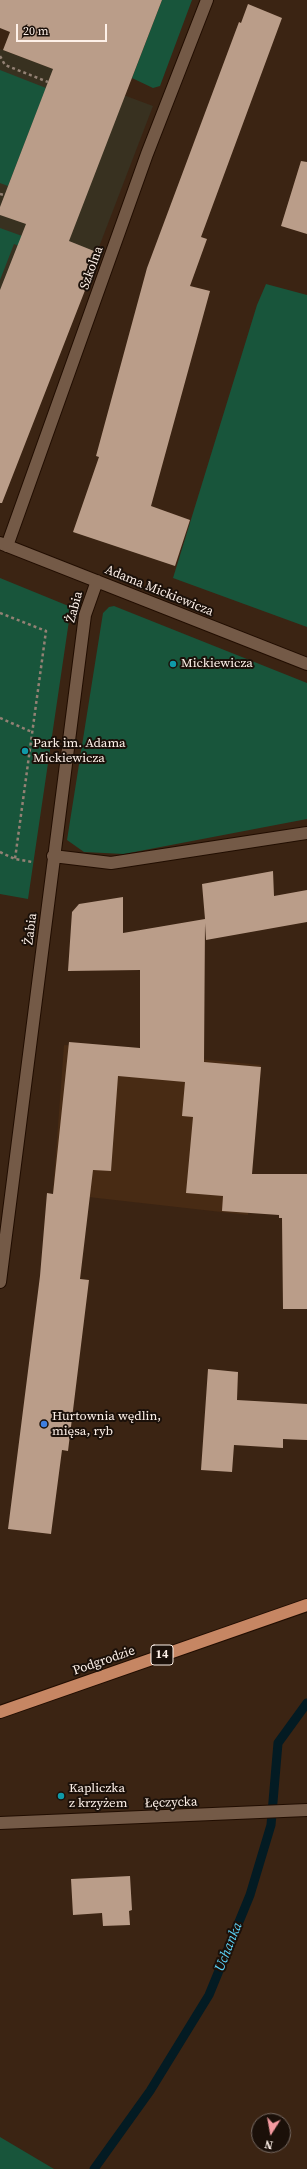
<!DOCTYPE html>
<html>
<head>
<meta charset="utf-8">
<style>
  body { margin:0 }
  #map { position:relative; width:307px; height:2169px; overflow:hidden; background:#3b2413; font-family:"Source Serif 4",serif }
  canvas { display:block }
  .north { position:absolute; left:251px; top:2113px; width:40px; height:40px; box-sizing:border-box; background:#1b1009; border:1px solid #766a63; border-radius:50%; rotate:191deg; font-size:11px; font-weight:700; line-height:16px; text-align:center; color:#fef1e9 }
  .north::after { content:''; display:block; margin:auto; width:14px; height:18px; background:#f49aa0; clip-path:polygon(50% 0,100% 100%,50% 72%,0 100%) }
  .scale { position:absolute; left:16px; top:24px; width:91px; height:18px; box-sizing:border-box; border:2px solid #fef1e9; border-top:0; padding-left:5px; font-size:12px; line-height:14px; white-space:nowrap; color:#fef1e9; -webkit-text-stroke:3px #1b1009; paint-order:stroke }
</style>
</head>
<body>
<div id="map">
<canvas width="307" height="2169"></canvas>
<div class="north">N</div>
<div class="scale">20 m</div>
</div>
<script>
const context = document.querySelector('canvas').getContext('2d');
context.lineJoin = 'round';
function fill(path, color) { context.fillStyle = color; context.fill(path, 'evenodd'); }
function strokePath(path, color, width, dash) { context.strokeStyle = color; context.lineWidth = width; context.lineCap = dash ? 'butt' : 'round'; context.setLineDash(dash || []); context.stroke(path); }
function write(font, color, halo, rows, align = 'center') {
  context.font = font + ' "Source Serif 4",serif'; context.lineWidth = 4; context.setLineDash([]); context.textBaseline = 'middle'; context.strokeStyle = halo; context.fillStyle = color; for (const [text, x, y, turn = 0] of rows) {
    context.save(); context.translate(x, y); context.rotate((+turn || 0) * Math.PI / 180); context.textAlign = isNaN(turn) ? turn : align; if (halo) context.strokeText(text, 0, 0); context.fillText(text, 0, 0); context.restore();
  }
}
fill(new Path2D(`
  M 64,1045 L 119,1048 L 179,1057 L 261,1065 L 248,1215 L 53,1193 Z`), '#482b14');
fill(new Path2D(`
  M 0,49 L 153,106 L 4,495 L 0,494 Z`), '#383120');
fill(new Path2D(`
  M 162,0 L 192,0 L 160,86 L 153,88 L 132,78 Z
  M 0,70 L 46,88 L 8,186 L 0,183 Z
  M 0,228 L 25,237 L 22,247 L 14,244 L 0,280 Z
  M 266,284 L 307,295 L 307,627 L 173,578 L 257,305 Z
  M 0,578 L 71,607 L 28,899 L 0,894 Z
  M 114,606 L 307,683 L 307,819 L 124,854 L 84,852 L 67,840 L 103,613 L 109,607 Z
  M 0,2137 L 54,2169 L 0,2169 Z`), '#18553b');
strokePath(new Path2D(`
  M 94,2169 L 150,2091 L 209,1995 L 250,1895 L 271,1825 L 278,1743 L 307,1703`), '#031b23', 9);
fill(new Path2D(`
  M 0,0 L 162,0 L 69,241 L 94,251 L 86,273 L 91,275 L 2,503 L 0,503 L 0,290 L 26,224 L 0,215 L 0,207 L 53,69 L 3,50 L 10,32 L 0,28 Z
  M 248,4 L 282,18 L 201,237 L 207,239 L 190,286 L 210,291 L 151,506 L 190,520 L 175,566 L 73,532 L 99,457 L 96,456 L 147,268 L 239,22 L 241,23 Z
  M 301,161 L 307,162 L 307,234 L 281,226 Z
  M 273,871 L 274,896 L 307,890 L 307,922 L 206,940 L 205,923 L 204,1062 L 261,1067 L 252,1174 L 307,1174 L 307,1309 L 283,1309 L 282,1218 L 279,1218 L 279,1215 L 222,1211 L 223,1196 L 186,1193 L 193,1117 L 182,1116 L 185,1082 L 118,1076 L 111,1171 L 93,1170 L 80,1279 L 89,1280 L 68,1451 L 62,1450 L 51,1534 L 8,1529 L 40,1276 L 47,1193 L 53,1194 L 69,1042 L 140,1048 L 140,970 L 68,971 L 72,912 L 79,904 L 123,897 L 123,933 L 205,919 L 202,884 Z
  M 208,1369 L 238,1372 L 237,1400 L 307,1404 L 307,1440 L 283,1439 L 283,1448 L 234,1445 L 232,1472 L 201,1470 Z
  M 130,1876 L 132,1910 L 129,1911 L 130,1925 L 103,1926 L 102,1913 L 73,1915 L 71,1879 Z`), '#ba9d89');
const minor = new Path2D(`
  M 0,543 L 307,664
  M 7,546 L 147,154 L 207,0
  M 53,856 L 111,863 L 307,833
  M 0,1282 L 85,615 L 97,581
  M 0,1823 L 307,1810`);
const major = new Path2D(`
  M 0,1712 L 307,1605`);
strokePath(minor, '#210d00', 14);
strokePath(major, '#210d00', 14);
strokePath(new Path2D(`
  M 0,56 L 5,65 L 48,82
  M 0,194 L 4,195
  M 0,613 L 46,631 L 15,859
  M 0,718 L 32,732
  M 0,852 L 15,859 L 32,862`), '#938174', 2.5, [3, 3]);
strokePath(minor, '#745a47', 12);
strokePath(major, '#c68663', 12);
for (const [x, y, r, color] of [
  [173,664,4,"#0f9aa8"],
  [25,751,4,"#0f9aa8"],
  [44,1424,4,"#3f7fe0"],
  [61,1796,4,"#0f9aa8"]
]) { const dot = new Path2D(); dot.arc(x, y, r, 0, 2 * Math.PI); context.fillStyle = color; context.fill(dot); strokePath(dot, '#1b1009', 1.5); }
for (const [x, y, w] of [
  [162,1655,22]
]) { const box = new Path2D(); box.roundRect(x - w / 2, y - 10, w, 20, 3); context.fillStyle = '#1b1009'; context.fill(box); strokePath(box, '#fef1e9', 1); }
write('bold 12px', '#fef1e9', null, [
  ["14",162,1655]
]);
write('13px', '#fef1e9', '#1b1009', [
  ["Szkolna",92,268,-70],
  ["Adama Mickiewicza",159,591,22],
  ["Żabia",75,607,-75],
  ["Żabia",31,929,-83],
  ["Podgrodzie",104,1661,-19],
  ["Łęczycka",171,1803,-2]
]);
write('13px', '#fef1e9', '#1b1009', [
  ["Mickiewicza",181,664],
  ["Park im. Adama",33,744],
  ["Mickiewicza",33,759],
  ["Hurtownia wędlin,",52,1417],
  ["mięsa, ryb",52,1432],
  ["Kapliczka",69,1789],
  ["z krzyżem",69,1804]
], 'left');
write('italic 14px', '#5bd1f6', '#1b1009', [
  ["Uchanka",229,1947,-68]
]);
</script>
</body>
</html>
